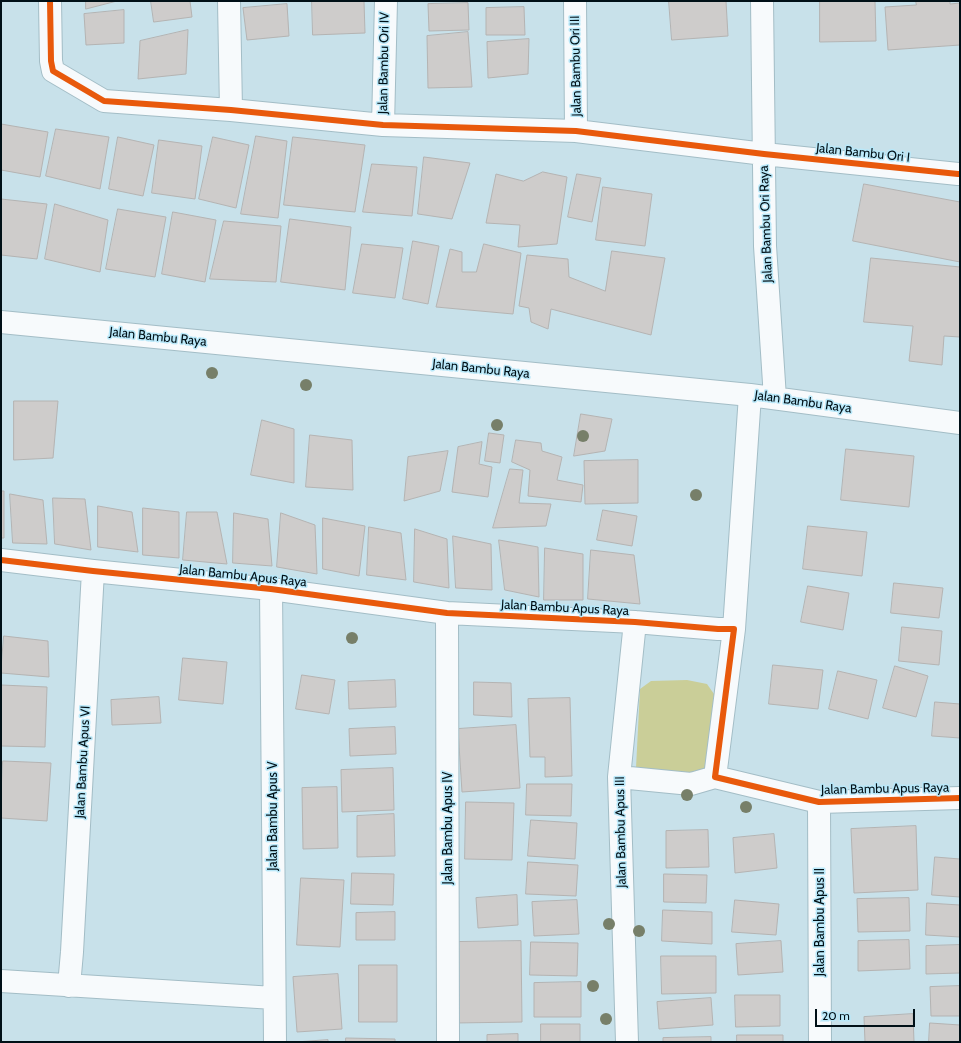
<!DOCTYPE html>
<html>
<head>
<meta charset="utf-8">
<style>
  body { margin:0 }
  #map { position:relative; width:961px; height:1043px; overflow:hidden; background:#c8e1ea; font-family:Cabin,sans-serif }
  canvas { display:block }
  .frame { position:absolute; inset:0; border:2px solid #001017; pointer-events:none }
  .scale { position:absolute; left:815px; top:1009px; width:100px; height:18px; box-sizing:border-box; border:2px solid #001017; border-top:0; padding-left:5px; font-size:12px; line-height:14px; white-space:nowrap; color:#001017; -webkit-text-stroke:3px #b9e8f9; paint-order:stroke }
</style>
</head>
<body>
<div id="map">
<canvas width="961" height="1043"></canvas>
<div class="frame"></div>
<div class="scale">20 m</div>
</div>
<script>
const context = document.querySelector('canvas').getContext('2d');
context.lineJoin = 'round';
function fill(path, color) { context.fillStyle = color; context.fill(path, 'evenodd'); }
function strokePath(path, color, width, dash) { context.strokeStyle = color; context.lineWidth = width; context.lineCap = dash ? 'butt' : 'round'; context.setLineDash(dash || []); context.stroke(path); }
function write(font, color, halo, rows, align = 'center') {
  context.font = font + ' Cabin,sans-serif'; context.lineWidth = 3; context.setLineDash([]); context.textBaseline = 'middle'; context.strokeStyle = halo; context.fillStyle = color; for (const [text, x, y, turn = 0] of rows) {
    context.save(); context.translate(x, y); context.rotate((+turn || 0) * Math.PI / 180); context.textAlign = isNaN(turn) ? turn : align; if (halo) context.strokeText(text, 0, 0); context.fillText(text, 0, 0); context.restore();
  }
}
fill(new Path2D(`
  M 687,680 L 707,684 L 714,694 L 710,767 L 687,776 L 636,768 L 640,689 L 651,681 Z`), '#cace98');
const building = new Path2D(`
  M 86,1 L 117,1 L 86,9 Z
  M 151,1 L 190,1 L 192,17 L 154,22 Z
  M 312,1 L 364,1 L 365,33 L 313,35 Z
  M 669,1 L 726,1 L 728,36 L 672,40 Z
  M 820,1 L 875,1 L 876,41 L 820,42 Z
  M 916,1 L 950,1 L 950,4 L 960,3 L 960,45 L 888,50 L 885,7 L 916,5 Z
  M 468,3 L 469,30 L 429,31 L 428,4 Z
  M 287,4 L 289,36 L 247,40 L 243,8 Z
  M 524,7 L 525,35 L 486,35 L 486,8 Z
  M 124,10 L 124,43 L 86,45 L 84,14 Z
  M 188,30 L 186,74 L 138,79 L 140,41 Z
  M 468,32 L 472,87 L 428,88 L 427,36 Z
  M 529,39 L 528,74 L 488,78 L 487,42 Z
  M 1,124 L 48,132 L 40,177 L 1,170 Z
  M 56,129 L 109,137 L 100,189 L 46,176 Z
  M 256,136 L 287,141 L 278,218 L 241,214 Z
  M 118,137 L 154,145 L 143,196 L 109,189 Z
  M 213,137 L 249,145 L 236,208 L 199,199 Z
  M 293,137 L 365,145 L 355,212 L 284,205 Z
  M 159,140 L 202,146 L 195,199 L 152,193 Z
  M 424,157 L 470,163 L 452,219 L 418,214 Z
  M 372,164 L 417,167 L 412,216 L 363,212 Z
  M 543,172 L 567,177 L 557,244 L 518,247 L 520,225 L 486,223 L 496,174 L 523,181 Z
  M 577,174 L 601,178 L 592,222 L 568,217 Z
  M 864,184 L 960,202 L 960,262 L 853,241 Z
  M 603,187 L 652,194 L 645,246 L 596,240 Z
  M 1,199 L 47,204 L 37,259 L 1,255 Z
  M 55,204 L 108,220 L 100,272 L 45,259 Z
  M 118,209 L 166,217 L 155,277 L 106,269 Z
  M 173,212 L 216,220 L 205,282 L 162,274 Z
  M 290,219 L 351,227 L 345,290 L 281,282 Z
  M 224,221 L 281,226 L 276,282 L 210,279 Z
  M 413,241 L 439,246 L 428,304 L 403,299 Z
  M 362,244 L 403,248 L 395,298 L 353,293 Z
  M 484,244 L 521,253 L 513,314 L 436,307 L 450,249 L 462,252 L 462,272 L 476,272 Z
  M 612,251 L 665,258 L 651,335 L 551,309 L 548,329 L 531,322 L 529,308 L 519,306 L 527,255 L 568,259 L 569,277 L 605,291 Z
  M 871,258 L 960,267 L 960,337 L 944,336 L 942,365 L 909,361 L 913,326 L 864,322 Z
  M 14,401 L 58,401 L 53,458 L 14,460 Z
  M 581,414 L 612,419 L 605,451 L 574,456 Z
  M 262,420 L 294,429 L 294,483 L 251,475 Z
  M 489,433 L 504,435 L 500,463 L 485,461 Z
  M 310,435 L 352,440 L 353,490 L 306,487 Z
  M 516,440 L 541,443 L 542,451 L 562,457 L 557,480 L 583,485 L 581,502 L 528,496 L 530,470 L 512,462 Z
  M 482,442 L 479,464 L 492,467 L 488,497 L 452,492 L 458,447 Z
  M 846,449 L 914,456 L 909,507 L 841,500 Z
  M 448,451 L 440,491 L 404,501 L 408,457 Z
  M 638,460 L 638,503 L 585,504 L 584,461 Z
  M 510,469 L 523,470 L 519,503 L 551,504 L 546,526 L 493,528 Z
  M 1,491 L 4,491 L 4,538 L 1,538 Z
  M 10,494 L 43,500 L 47,544 L 13,543 Z
  M 53,498 L 85,499 L 91,550 L 55,544 Z
  M 98,506 L 132,512 L 138,552 L 98,547 Z
  M 143,508 L 179,512 L 179,558 L 143,555 Z
  M 603,510 L 637,516 L 632,546 L 597,540 Z
  M 187,512 L 217,512 L 227,564 L 183,560 Z
  M 234,513 L 268,519 L 272,566 L 233,563 Z
  M 281,513 L 315,525 L 317,574 L 277,567 Z
  M 323,518 L 365,526 L 359,576 L 323,569 Z
  M 808,526 L 867,532 L 862,576 L 803,569 Z
  M 369,527 L 401,533 L 406,580 L 367,575 Z
  M 415,529 L 447,539 L 449,588 L 414,582 Z
  M 453,536 L 491,544 L 492,590 L 456,588 Z
  M 499,540 L 538,547 L 539,597 L 505,590 Z
  M 545,548 L 583,554 L 583,600 L 544,600 Z
  M 591,550 L 634,555 L 640,604 L 588,599 Z
  M 894,583 L 943,588 L 939,618 L 891,613 Z
  M 808,586 L 849,593 L 843,630 L 801,622 Z
  M 902,627 L 942,631 L 939,665 L 899,661 Z
  M 4,636 L 48,641 L 49,677 L 1,673 Z
  M 183,658 L 227,662 L 223,704 L 179,700 Z
  M 773,665 L 823,670 L 818,709 L 769,704 Z
  M 895,666 L 928,676 L 916,717 L 883,708 Z
  M 838,671 L 877,680 L 868,719 L 829,709 Z
  M 302,675 L 335,680 L 329,714 L 296,709 Z
  M 395,680 L 396,707 L 349,709 L 348,682 Z
  M 474,682 L 511,683 L 512,717 L 474,715 Z
  M 1,685 L 47,687 L 45,747 L 1,746 Z
  M 159,697 L 161,723 L 112,725 L 111,700 Z
  M 570,698 L 572,776 L 545,777 L 545,757 L 530,757 L 528,699 Z
  M 935,702 L 960,704 L 960,738 L 932,736 Z
  M 516,725 L 520,788 L 462,792 L 458,729 Z
  M 395,727 L 396,754 L 350,756 L 349,729 Z
  M 3,761 L 51,763 L 47,821 L 1,818 L 1,792 Z
  M 393,768 L 394,810 L 342,812 L 341,770 Z
  M 527,784 L 572,784 L 571,816 L 526,815 Z
  M 337,787 L 338,848 L 303,849 L 302,788 Z
  M 466,802 L 514,803 L 512,860 L 465,859 Z
  M 394,814 L 395,856 L 357,857 L 357,816 Z
  M 531,820 L 577,823 L 575,859 L 528,856 Z
  M 916,826 L 918,890 L 854,893 L 851,829 Z
  M 708,830 L 709,867 L 666,868 L 666,831 Z
  M 774,834 L 777,868 L 735,873 L 733,838 Z
  M 935,857 L 960,859 L 960,897 L 932,895 Z
  M 528,862 L 578,865 L 576,896 L 526,894 Z
  M 352,873 L 394,874 L 393,905 L 351,904 Z
  M 664,874 L 707,875 L 706,903 L 664,902 Z
  M 301,878 L 344,880 L 340,947 L 297,945 Z
  M 517,895 L 518,925 L 478,928 L 476,898 Z
  M 909,898 L 910,931 L 858,932 L 857,899 Z
  M 577,900 L 579,934 L 534,936 L 532,902 Z
  M 735,900 L 779,904 L 776,935 L 732,932 Z
  M 927,903 L 960,905 L 960,937 L 926,935 Z
  M 663,910 L 712,912 L 712,944 L 662,941 Z
  M 395,912 L 395,940 L 356,940 L 356,913 Z
  M 909,940 L 910,969 L 858,971 L 858,941 Z
  M 521,941 L 522,1022 L 455,1023 L 455,942 Z
  M 781,941 L 783,972 L 738,975 L 736,944 Z
  M 531,942 L 578,943 L 577,976 L 530,975 Z
  M 960,945 L 960,973 L 926,974 L 926,946 Z
  M 661,956 L 716,956 L 716,993 L 662,994 Z
  M 359,965 L 397,965 L 397,1022 L 359,1022 Z
  M 338,974 L 342,1029 L 297,1032 L 293,977 Z
  M 581,982 L 581,1017 L 534,1017 L 534,983 Z
  M 960,986 L 960,1016 L 931,1016 L 930,987 Z
  M 735,995 L 780,995 L 780,1026 L 736,1027 Z
  M 711,998 L 713,1025 L 659,1029 L 657,1002 Z
  M 913,1014 L 914,1042 L 865,1042 L 864,1017 Z
  M 930,1023 L 960,1025 L 960,1042 L 929,1042 Z
  M 541,1024 L 580,1024 L 580,1042 L 541,1042 Z
  M 518,1034 L 518,1042 L 487,1042 L 487,1035 Z
  M 737,1035 L 783,1035 L 783,1042 L 737,1042 Z
  M 711,1037 L 711,1042 L 663,1042 L 663,1038 Z
  M 346,1038 L 395,1039 L 395,1042 L 346,1042 Z
  M 328,1040 L 328,1042 L 296,1042 Z`);
fill(building, '#cecccb');
strokePath(building, '#b4b3b2', 1);
const minor = new Path2D(`
  M 50,1 L 51,61 L 53,71 L 104,101 L 231,110 L 383,125 L 576,131 L 764,154 L 958,174 L 960,174
  M 229,1 L 231,110
  M 575,1 L 576,131
  M 762,1 L 765,246 L 775,398
  M 383,125 L 386,1
  M 1,322 L 750,395 L 960,423
  M 1,560 L 93,571 L 271,589 L 447,613 L 635,622 L 718,629 L 734,629 L 715,777 L 819,802 L 960,798
  M 271,589 L 275,1042
  M 447,613 L 448,1042
  M 734,629 L 750,395
  M 619,777 L 691,784 L 715,777
  M 819,802 L 820,1042
  M 1,981 L 274,998
  M 69,986 L 72,952 L 93,571
  M 627,1042 L 619,777 L 635,622`);
strokePath(minor, '#a3bdc6', 24);
strokePath(minor, '#f7fafc', 22);
strokePath(new Path2D(`
  M 50,1 L 51,61 L 53,71 L 104,101 L 231,110 L 383,125 L 576,131 L 764,154 L 958,174 L 960,174
  M 1,560 L 93,571 L 271,589 L 447,613 L 635,622 L 718,629 L 734,629 L 715,777 L 819,802 L 960,798`), '#e8590c', 6);
context.fillStyle = '#777f69';
for (const [x, y] of [
  [212,373],
  [306,385],
  [497,425],
  [583,436],
  [696,495],
  [352,638],
  [687,795],
  [746,807],
  [609,924],
  [639,931],
  [593,986],
  [606,1019]
]) { context.beginPath(); context.arc(x, y, 6, 0, 2 * Math.PI); context.fill(); }
write('13px', '#001017', '#b9e8f9', [
  ["Jalan Bambu Ori IV",384,63,-89],
  ["Jalan Bambu Ori III",576,66,-91],
  ["Jalan Bambu Ori I",863,153,6],
  ["Jalan Bambu Ori Raya",766,224,-92],
  ["Jalan Bambu Raya",158,337,6],
  ["Jalan Bambu Raya",481,369,6],
  ["Jalan Bambu Raya",803,402,8],
  ["Jalan Bambu Apus Raya",243,576,6],
  ["Jalan Bambu Apus Raya",565,608,3],
  ["Jalan Bambu Apus VI",83,762,-87],
  ["Jalan Bambu Apus Raya",885,789,-1],
  ["Jalan Bambu Apus V",273,816,-90],
  ["Jalan Bambu Apus IV",448,828,-90],
  ["Jalan Bambu Apus III",621,832,-91],
  ["Jalan Bambu Apus II",820,922,-90]
]);
</script>
</body>
</html>
